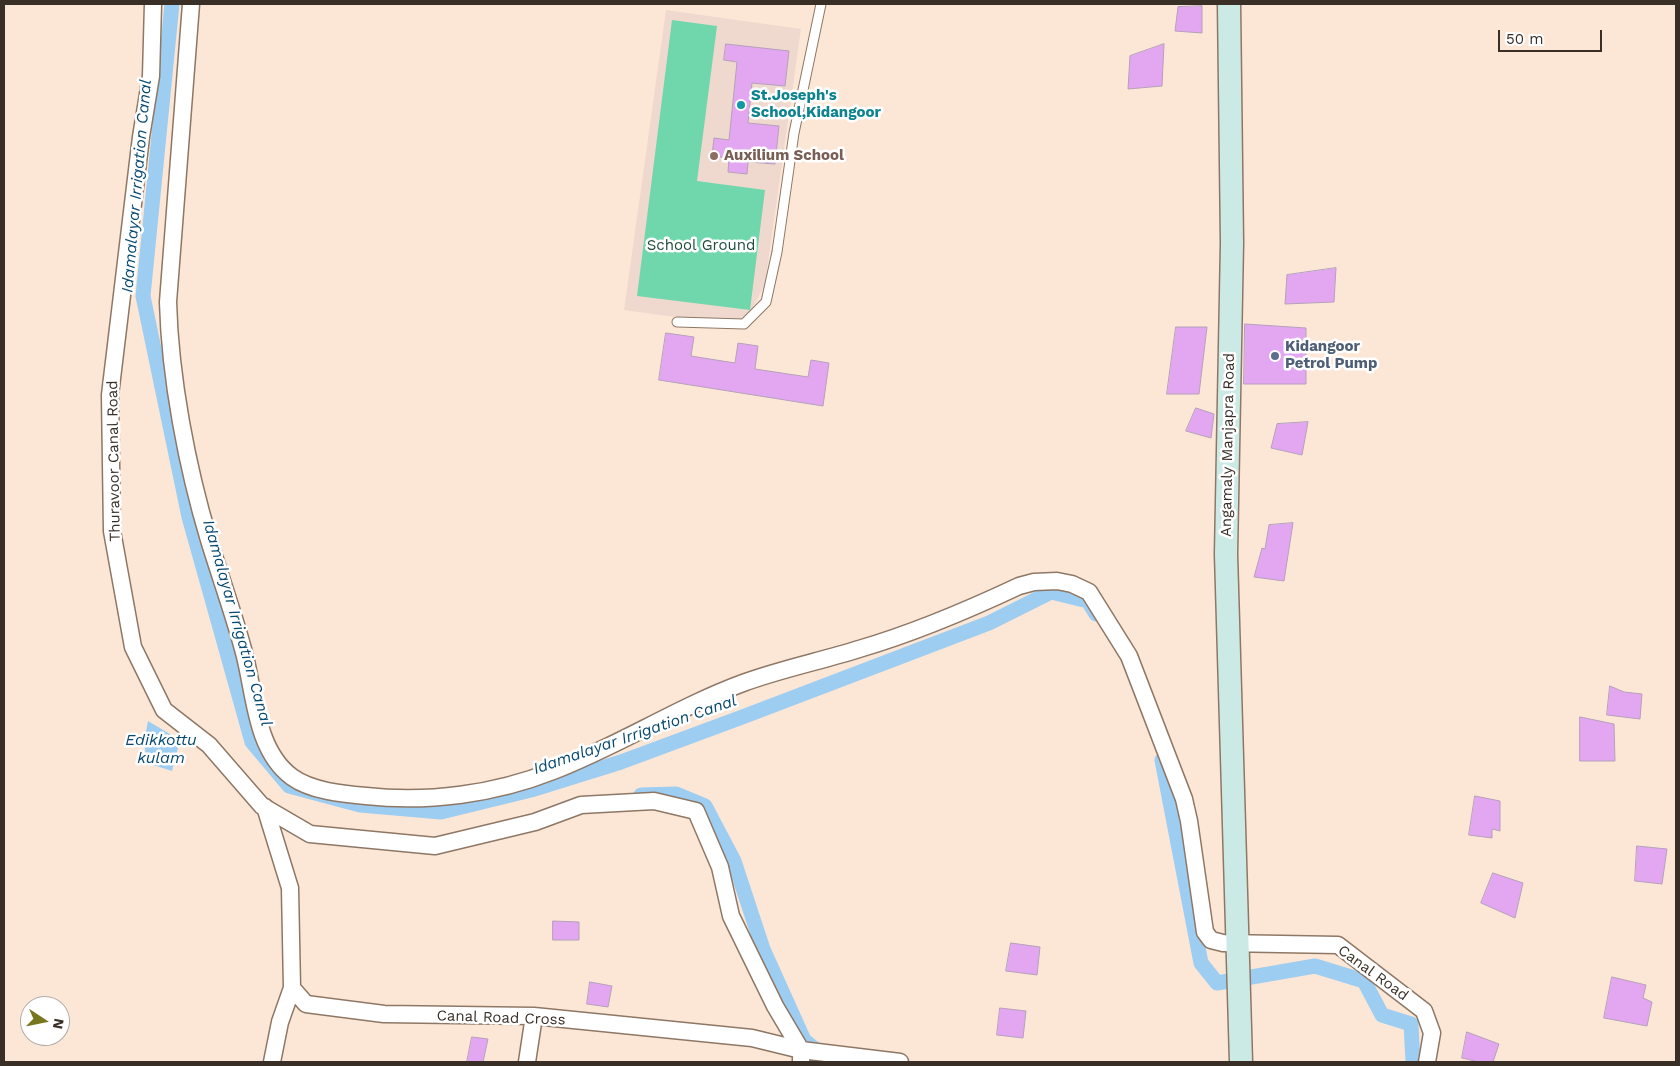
<!DOCTYPE html>
<html>
<head>
<meta charset="utf-8">
<style>
  body { margin:0 }
  #map { position:relative; width:1680px; height:1066px; overflow:hidden; background:#fce7d7; font-family:"Work Sans",sans-serif }
  canvas { display:block }
  .frame { position:absolute; inset:0; border:5px solid #392f27; pointer-events:none }
  .north { position:absolute; left:20px; top:996px; width:50px; height:50px; box-sizing:border-box; background:#fff; border:1px solid #b0aca9; border-radius:50%; rotate:101deg; font-size:14px; font-weight:700; line-height:20px; text-align:center; color:#392f27 }
  .north::after { content:''; display:block; margin:auto; width:18px; height:22px; background:#78771e; clip-path:polygon(50% 0,100% 100%,50% 72%,0 100%) }
  .scale { position:absolute; left:1498px; top:30px; width:104px; height:22px; box-sizing:border-box; border:2px solid #392f27; border-top:0; padding-left:6px; font-size:15px; line-height:18px; white-space:nowrap; color:#392f27; -webkit-text-stroke:4px #fff; paint-order:stroke }
</style>
</head>
<body>
<div id="map">
<canvas width="1680" height="1066"></canvas>
<div class="frame"></div>
<div class="north">N</div>
<div class="scale">50 m</div>
</div>
<script>
const context = document.querySelector('canvas').getContext('2d');
context.lineJoin = 'round';
function fill(path, color) { context.fillStyle = color; context.fill(path, 'evenodd'); }
function strokePath(path, color, width, dash) { context.strokeStyle = color; context.lineWidth = width; context.lineCap = dash ? 'butt' : 'round'; context.setLineDash(dash || []); context.stroke(path); }
function write(font, color, halo, rows, align = 'center') {
  context.font = font + ' "Work Sans",sans-serif'; context.lineWidth = 5; context.setLineDash([]); context.textBaseline = 'middle'; context.strokeStyle = halo; context.fillStyle = color; for (const [text, x, y, turn = 0] of rows) {
    context.save(); context.translate(x, y); context.rotate((+turn || 0) * Math.PI / 180); context.textAlign = isNaN(turn) ? turn : align; if (halo) context.strokeText(text, 0, 0); context.fillText(text, 0, 0); context.restore();
  }
}
fill(new Path2D(`
  M 666,10 L 801,29 L 765,284 L 751,311 L 732,325 L 624,310 Z`), '#efd9ce');
fill(new Path2D(`
  M 672,20 L 717,26 L 697,181 L 765,190 L 750,310 L 637,296 Z`), '#70d7ac');
fill(new Path2D(`
  M 148,721 L 180,740 L 172,771 L 147,763 L 144,742 Z`), '#9ecdf2');
strokePath(new Path2D(`
  M 172,4 L 143,296 L 189,517 L 252,742 L 289,786 L 360,805 L 441,812 L 531,790 L 621,762 L 745,716 L 989,623 L 1051,592 L 1088,601 L 1096,614
  M 1162,760 L 1201,963 L 1217,983 L 1315,966 L 1364,981 L 1382,1015 L 1411,1024 L 1413,1062
  M 641,795 L 676,794 L 705,806 L 734,861 L 763,949 L 804,1040 L 821,1054 L 821,1062`), '#9ecdf2', 15);
const building = new Path2D(`
  M 1202,6 L 1202,33 L 1175,31 L 1178,7 Z
  M 726,44 L 789,51 L 785,86 L 752,83 L 748,123 L 779,126 L 775,164 L 748,162 L 747,174 L 728,172 L 729,158 L 712,156 L 714,138 L 729,140 L 737,62 L 724,60 Z
  M 1164,44 L 1162,86 L 1128,89 L 1130,56 Z
  M 1336,268 L 1334,302 L 1285,304 L 1287,275 Z
  M 1245,324 L 1306,328 L 1306,384 L 1244,384 Z
  M 1176,327 L 1207,327 L 1199,394 L 1167,394 Z
  M 666,333 L 694,337 L 691,356 L 735,363 L 738,343 L 758,346 L 755,369 L 808,377 L 811,360 L 829,363 L 823,406 L 659,380 Z
  M 1196,408 L 1214,414 L 1211,438 L 1186,431 Z
  M 1308,422 L 1302,455 L 1271,448 L 1277,424 Z
  M 1293,523 L 1284,581 L 1254,577 L 1262,548 L 1265,549 L 1269,525 Z
  M 1610,686 L 1624,692 L 1642,694 L 1640,719 L 1607,715 Z
  M 1580,717 L 1614,724 L 1615,761 L 1580,761 Z
  M 1475,796 L 1500,801 L 1500,831 L 1492,829 L 1492,838 L 1469,835 Z
  M 1637,846 L 1667,849 L 1662,884 L 1635,881 Z
  M 1493,873 L 1523,883 L 1515,918 L 1481,903 Z
  M 553,921 L 579,922 L 579,940 L 553,940 Z
  M 1011,943 L 1040,947 L 1037,975 L 1006,971 Z
  M 1612,977 L 1646,985 L 1643,998 L 1652,1002 L 1647,1026 L 1604,1018 Z
  M 590,982 L 612,986 L 608,1007 L 587,1004 Z
  M 1000,1008 L 1026,1011 L 1023,1038 L 997,1035 Z
  M 1467,1032 L 1499,1044 L 1493,1062 L 1479,1062 L 1462,1058 Z
  M 472,1037 L 488,1039 L 483,1062 L 467,1062 Z`);
fill(building, '#e3a7f2');
strokePath(building, '#b4a1b9', 1);
const lane = new Path2D(`
  M 677,322 L 744,324 L 766,302 L 777,252 L 794,133 L 821,4`);
const street = new Path2D(`
  M 153,4 L 151,76 L 141,137 L 110,395 L 112,531 L 133,647 L 164,710 L 209,745 L 262,806 L 310,834 L 435,846 L 535,822 L 581,805 L 654,801 L 696,811 L 720,867 L 731,916 L 775,1006 L 801,1050 L 801,1062
  M 191,4 L 168,302 C 170,378 187,467 209,540 C 220,576 233,612 243,649 C 255,690 254,749 292,777 C 311,791 343,794 366,796 C 428,803 495,794 553,771 C 618,746 678,707 743,683 C 781,669 821,661 859,649 C 914,633 968,610 1019,586 L 1034,582 L 1057,581 L 1072,584 L 1089,592 L 1129,656 L 1184,799 L 1189,821 L 1205,932 L 1211,940 L 1223,943 L 1338,945 L 1424,1011 L 1432,1033 L 1427,1062
  M 265,807 L 290,888 L 292,988 L 306,1004 L 384,1014 L 534,1016 L 752,1038 L 801,1050 L 900,1062
  M 272,1062 L 280,1022 L 292,988
  M 527,1062 L 534,1016`);
const secondary = new Path2D(`
  M 1229,4 L 1232,243 L 1226,554 L 1241,1062`);
strokePath(lane, '#8e7765', 11);
strokePath(street, '#8e7765', 19);
strokePath(secondary, '#8e7765', 25);
strokePath(lane, '#fff', 9);
strokePath(street, '#fff', 16);
strokePath(secondary, '#cbeae6', 22);
for (const [x, y, r, color] of [
  [741,105,5,"#0f9aa8"],
  [714,156,5,"#8d6e63"],
  [1275,356,5,"#5c6f8a"]
]) { const dot = new Path2D(); dot.arc(x, y, r, 0, 2 * Math.PI); context.fillStyle = color; context.fill(dot); strokePath(dot, '#fff', 2); }
write('bold 15px', '#0d838f', '#fff', [
  ["St.Joseph's",751,96],
  ["School,Kidangoor",751,113]
], 'left');
write('bold 15px', '#785e54', '#fff', [
  ["Auxilium School",724,156]
], 'left');
write('15px', '#1d4c39', '#fff', [
  ["School Ground",701,246]
]);
write('bold 15px', '#4e5e75', '#fff', [
  ["Kidangoor",1285,347],
  ["Petrol Pump",1285,364]
], 'left');
write('15px', '#392f27', '#fff', [
  ["Angamaly Manjapra Road",1228,445,-89],
  ["Thuravoor Canal Road",114,461,-91],
  ["Canal Road",1373,973,36],
  ["Canal Road Cross",501,1018,2]
]);
write('italic 16px', '#064971', '#fff', [
  ["Idamalayar Irrigation Canal",137,186,-85],
  ["Idamalayar Irrigation Canal",237,623,74],
  ["Idamalayar Irrigation Canal",635,735,-19],
  ["Edikkottu",161,740],
  ["kulam",161,758]
]);
</script>
</body>
</html>
